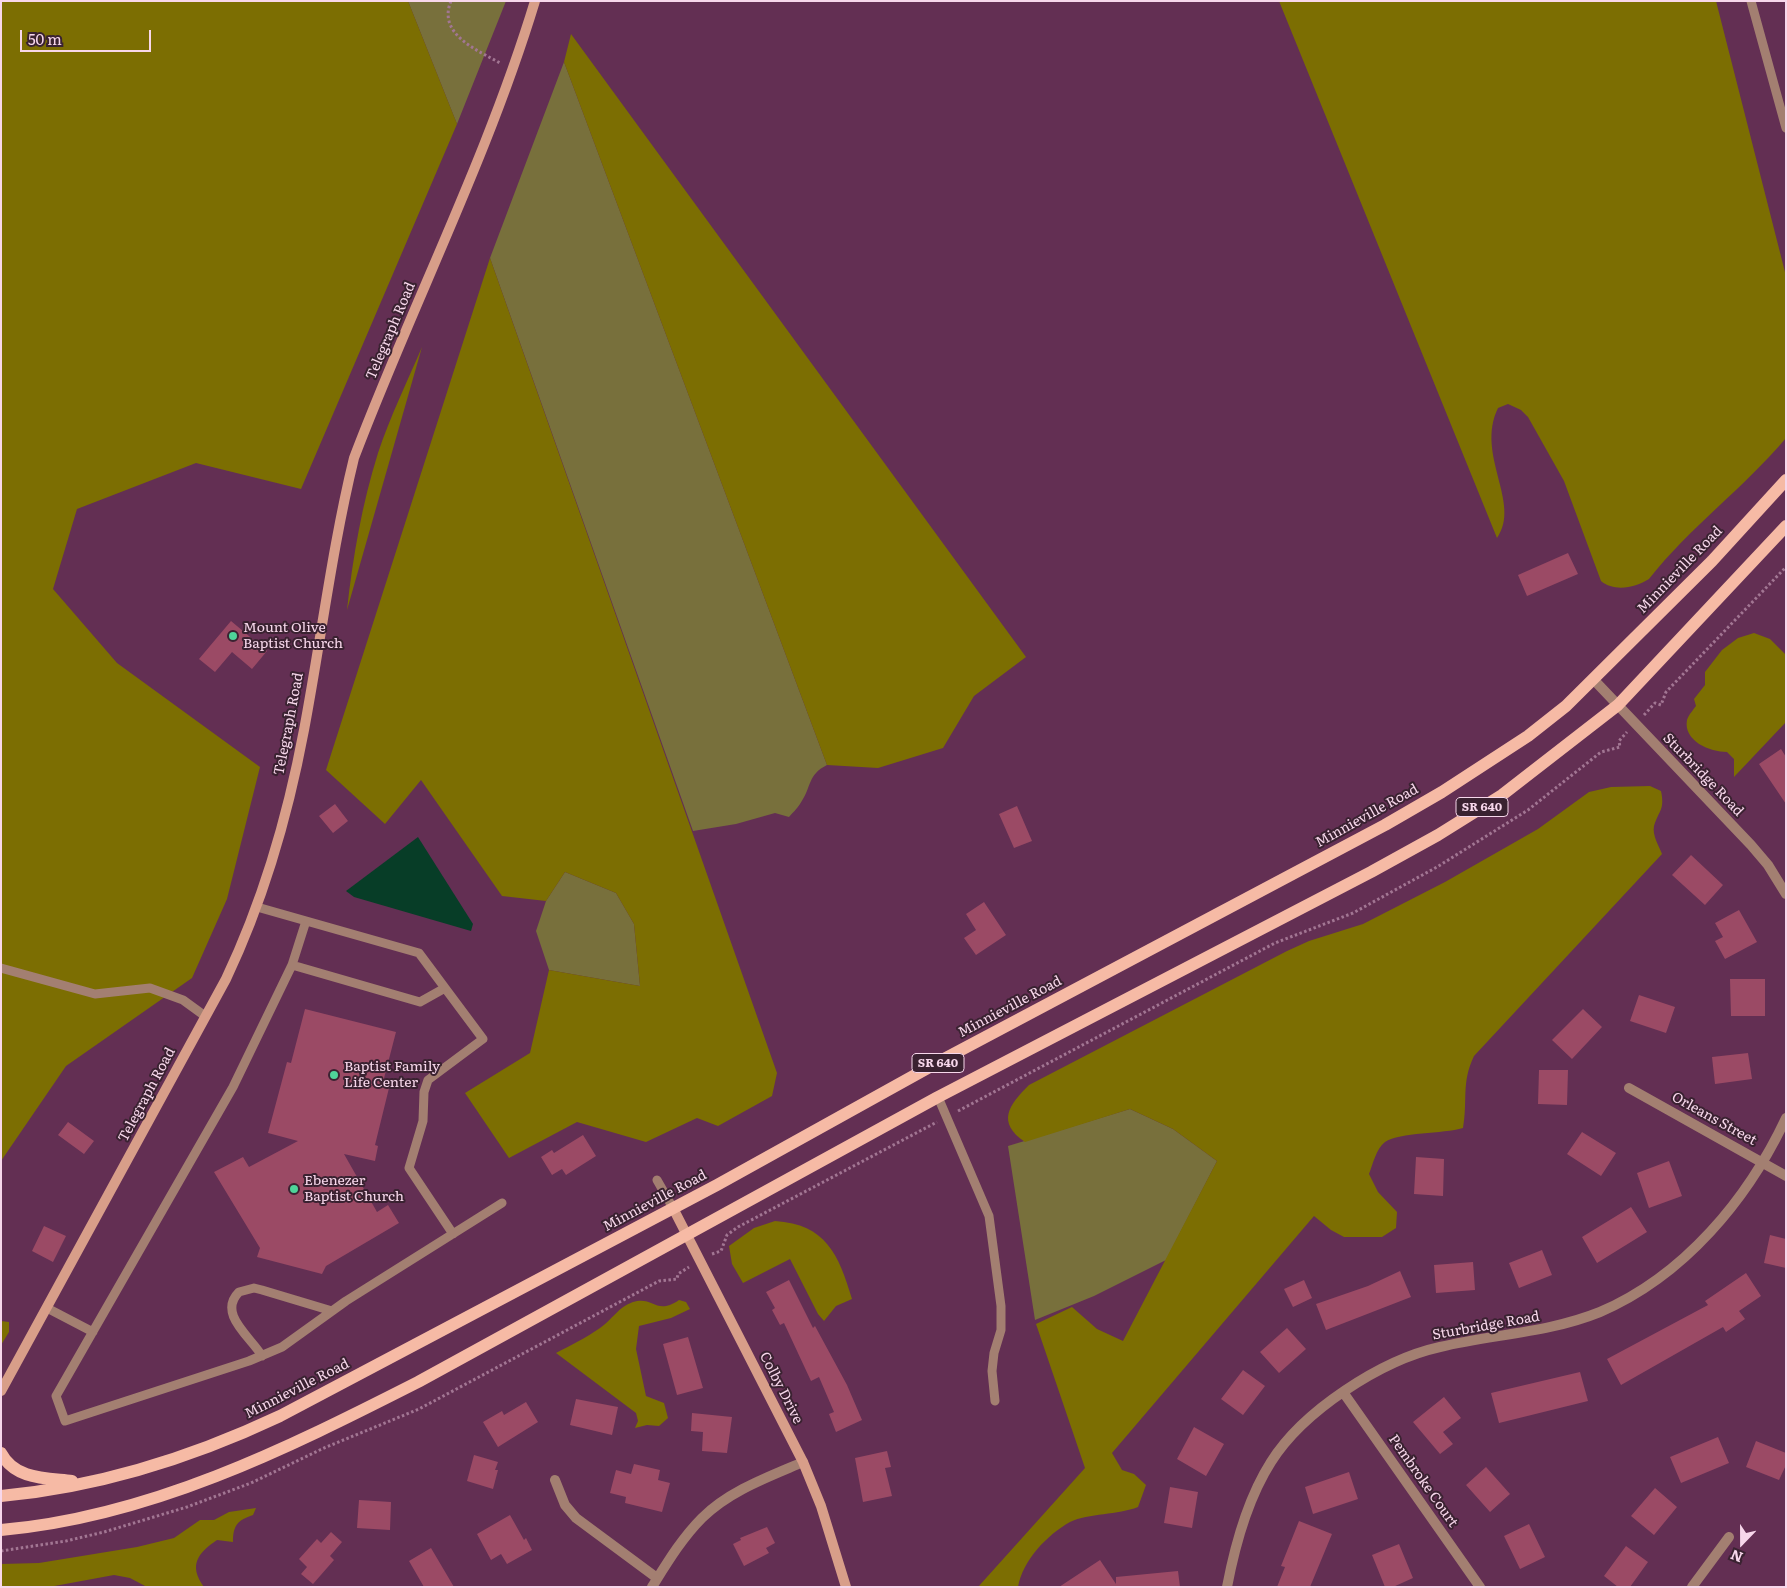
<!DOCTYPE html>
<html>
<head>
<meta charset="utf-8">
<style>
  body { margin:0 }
  #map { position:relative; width:1787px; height:1588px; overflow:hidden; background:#632f53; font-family:Literata,serif }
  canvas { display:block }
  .frame { position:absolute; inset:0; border:2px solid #f7d7eb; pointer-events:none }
  .north { position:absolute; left:1717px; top:1518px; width:50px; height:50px; -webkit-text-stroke:4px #3a2231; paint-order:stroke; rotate:202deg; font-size:14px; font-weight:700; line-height:20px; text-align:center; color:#f7d7eb }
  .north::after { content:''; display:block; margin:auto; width:18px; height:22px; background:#f7d7eb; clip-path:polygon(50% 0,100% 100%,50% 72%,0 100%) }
  .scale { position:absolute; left:20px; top:30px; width:131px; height:22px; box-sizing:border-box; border:2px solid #f7d7eb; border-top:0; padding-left:6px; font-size:15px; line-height:18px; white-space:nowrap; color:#f7d7eb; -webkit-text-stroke:4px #3a2231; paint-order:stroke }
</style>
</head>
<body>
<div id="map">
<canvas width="1787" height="1588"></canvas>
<div class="frame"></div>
<div class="north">N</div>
<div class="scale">50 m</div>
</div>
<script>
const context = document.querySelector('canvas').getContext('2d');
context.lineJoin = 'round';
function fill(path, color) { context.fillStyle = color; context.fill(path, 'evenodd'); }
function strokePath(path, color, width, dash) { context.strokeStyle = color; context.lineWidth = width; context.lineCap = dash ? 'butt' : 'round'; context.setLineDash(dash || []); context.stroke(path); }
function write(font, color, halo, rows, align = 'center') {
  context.font = font + ' Literata,serif'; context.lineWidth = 4; context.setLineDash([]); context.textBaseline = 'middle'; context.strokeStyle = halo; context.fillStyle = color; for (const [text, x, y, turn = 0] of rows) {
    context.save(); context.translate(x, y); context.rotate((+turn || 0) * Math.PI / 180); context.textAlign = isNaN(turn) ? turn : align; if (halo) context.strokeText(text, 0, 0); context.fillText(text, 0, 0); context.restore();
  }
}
fill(new Path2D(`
  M 408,1 L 506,1 L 457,124 Z
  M 564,62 L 827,765 C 807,775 812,787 800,804 C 797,809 792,813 789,817 L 775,813 L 736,824 L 693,831 L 490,258 Z
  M 565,872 L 616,893 L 634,924 L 640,986 L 549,970 L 536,931 L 546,901 Z
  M 1130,1109 L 1173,1129 L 1217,1161 L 1166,1260 L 1094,1296 L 1035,1320 L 1008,1146 Z`), '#78703c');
fill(new Path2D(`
  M 1,1 L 408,1 L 457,124 L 301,489 L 196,463 L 77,509 L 53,589 L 117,663 L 260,767 L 227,899 L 192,978 L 66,1066 L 1,1161 Z
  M 1279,1 L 1716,1 L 1786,276 L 1786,438 C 1744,488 1690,527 1649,579 C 1635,588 1614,592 1601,581 L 1564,481 L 1528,417 L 1521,410 L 1508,404 L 1498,408 C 1475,455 1522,503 1497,538 Z
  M 571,34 L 1026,657 L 974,696 L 943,748 L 878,768 L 827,765 L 564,62 Z
  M 490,258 L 777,1073 L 772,1096 L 718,1126 L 697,1118 L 646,1142 L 577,1122 L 509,1158 L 465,1093 L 530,1053 L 549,970 L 640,986 L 634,924 L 616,893 L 565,872 L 546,901 L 502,896 L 421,780 L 385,824 L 326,770 Z
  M 422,347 L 347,610 C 353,556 362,504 378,453 C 390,417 407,382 422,347 Z
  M 1754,633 L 1770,639 L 1786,655 L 1786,722 L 1734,777 L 1734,759 L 1727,752 C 1710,752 1683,741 1687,720 C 1688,716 1693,710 1696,706 L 1694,699 L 1705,685 L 1705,672 L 1722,650 L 1738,638 Z
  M 1650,786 L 1661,791 C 1665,810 1659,810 1654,826 C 1652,835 1659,846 1662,854 L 1474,1056 C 1461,1083 1468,1100 1463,1128 C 1443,1134 1400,1132 1385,1142 C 1376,1149 1373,1164 1369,1174 L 1378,1192 L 1397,1212 L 1396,1228 L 1382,1237 L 1344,1237 L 1331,1230 L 1314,1216 L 1112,1453 L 1122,1470 L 1134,1474 L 1146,1485 L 1138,1507 C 1118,1515 1089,1513 1070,1522 C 1047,1535 1023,1560 1018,1587 L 978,1587 L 1085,1468 L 1036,1324 L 1072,1307 L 1097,1329 L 1123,1341 L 1217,1161 L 1173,1129 L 1130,1109 L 1025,1142 C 996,1122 1009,1105 1029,1085 L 1287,951 L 1309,941 L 1363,924 L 1445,882 L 1538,829 L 1589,792 L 1611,787 Z
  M 775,1221 C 826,1224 839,1255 852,1299 L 836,1306 L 824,1321 L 818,1314 L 790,1259 L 743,1283 L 732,1264 L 729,1246 L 754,1228 Z
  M 679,1300 L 686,1302 L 690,1309 L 671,1318 L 639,1326 L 636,1349 L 646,1396 L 664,1403 L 668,1418 L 659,1426 L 647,1425 L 635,1428 L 638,1421 L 636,1413 L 556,1353 C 571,1345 586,1338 600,1328 C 612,1320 618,1307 633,1302 C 654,1296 656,1316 679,1300 Z
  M 1,1321 L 9,1322 L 9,1332 L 1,1345 Z
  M 256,1508 L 253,1515 C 238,1520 233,1525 233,1542 L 217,1540 C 198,1553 188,1565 204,1587 L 147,1587 L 130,1578 L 114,1575 L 49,1587 L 1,1587 L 1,1564 L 39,1563 L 137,1547 L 174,1538 L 200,1520 L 214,1520 L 229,1512 Z`), '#7c6e02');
fill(new Path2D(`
  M 418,837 L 473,924 L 471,931 L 354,897 L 346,891 Z`), '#073d27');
fill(new Path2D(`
  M 1568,553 L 1578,574 L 1527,596 L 1518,575 Z
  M 231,621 L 267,651 L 252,669 L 232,652 L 215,672 L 199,659 Z
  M 1781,749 L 1786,757 L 1786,804 L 1759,764 Z
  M 335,804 L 348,821 L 333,833 L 319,816 Z
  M 1017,806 L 1032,841 L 1014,848 L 999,814 Z
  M 1691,855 L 1723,885 L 1705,905 L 1672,875 Z
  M 984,902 L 1006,935 L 976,955 L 964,938 L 976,930 L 966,914 Z
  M 1739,910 L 1757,942 L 1725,959 L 1715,941 L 1723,937 L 1715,923 Z
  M 1730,979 L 1765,979 L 1765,1016 L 1731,1016 Z
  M 1639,995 L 1675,1007 L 1666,1033 L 1630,1021 Z
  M 305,1009 L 396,1032 L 382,1086 L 389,1088 L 375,1145 L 378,1146 L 375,1161 L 344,1154 L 377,1212 L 388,1205 L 399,1223 L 326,1266 L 322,1274 L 257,1257 L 260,1248 L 214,1172 L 243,1157 L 249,1167 L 298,1141 L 268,1133 L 287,1062 L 291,1063 Z
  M 1583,1009 L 1602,1027 L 1572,1059 L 1552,1040 Z
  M 1748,1053 L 1752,1079 L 1715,1084 L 1712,1057 Z
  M 1539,1070 L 1568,1070 L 1567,1105 L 1538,1104 Z
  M 68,1122 L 94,1141 L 84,1154 L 58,1135 Z
  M 1582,1132 L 1616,1153 L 1601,1176 L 1567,1154 Z
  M 583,1135 L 596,1156 L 566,1175 L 562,1169 L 552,1175 L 541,1157 L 552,1150 L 554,1153 Z
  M 1416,1157 L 1444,1159 L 1443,1196 L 1414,1194 Z
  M 1669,1161 L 1682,1196 L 1649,1208 L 1637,1173 Z
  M 1631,1207 L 1647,1232 L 1597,1263 L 1582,1237 Z
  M 44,1226 L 66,1236 L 53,1262 L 32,1251 Z
  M 1770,1235 L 1786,1239 L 1786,1268 L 1764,1263 Z
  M 1542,1250 L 1552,1275 L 1519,1288 L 1509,1263 Z
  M 1473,1262 L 1475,1290 L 1436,1293 L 1434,1265 Z
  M 1400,1271 L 1411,1297 L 1326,1330 L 1316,1304 L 1368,1286 Z
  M 1746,1273 L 1761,1296 L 1739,1311 L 1745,1319 L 1726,1332 L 1723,1327 L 1621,1385 L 1607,1359 L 1708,1305 L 1705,1301 Z
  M 789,1280 L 813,1328 L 815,1326 L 847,1385 L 862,1420 L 836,1432 L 829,1414 L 834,1412 L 819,1377 L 811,1381 L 784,1323 L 780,1325 L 772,1310 L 775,1308 L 766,1292 Z
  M 1304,1280 L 1312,1298 L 1293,1307 L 1284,1289 Z
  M 1287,1328 L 1306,1349 L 1279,1373 L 1260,1352 Z
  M 688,1337 L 703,1388 L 677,1395 L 663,1344 Z
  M 1243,1370 L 1265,1386 L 1243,1415 L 1221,1399 Z
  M 1580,1372 L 1588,1401 L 1499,1423 L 1491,1393 Z
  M 1444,1397 L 1461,1418 L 1443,1432 L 1453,1444 L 1440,1454 L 1413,1422 Z
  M 576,1399 L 618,1407 L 612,1435 L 570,1425 Z
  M 526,1402 L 538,1422 L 498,1447 L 483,1422 L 502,1411 L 504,1415 Z
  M 692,1413 L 732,1417 L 727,1453 L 702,1451 L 703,1432 L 691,1431 Z
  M 1194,1427 L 1224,1444 L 1206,1476 L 1177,1459 Z
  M 1718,1437 L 1729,1463 L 1681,1483 L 1670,1457 Z
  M 1756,1441 L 1786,1453 L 1786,1465 L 1779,1480 L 1746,1467 Z
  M 887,1451 L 891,1467 L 885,1468 L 892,1496 L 863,1502 L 855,1458 Z
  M 474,1455 L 498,1462 L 495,1470 L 498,1470 L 493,1489 L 467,1481 Z
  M 634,1464 L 660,1470 L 658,1480 L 670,1483 L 662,1512 L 625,1503 L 626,1497 L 610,1493 L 616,1470 L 631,1474 Z
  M 1486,1467 L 1510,1494 L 1490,1512 L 1466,1485 Z
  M 1349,1472 L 1358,1499 L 1313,1514 L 1305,1487 Z
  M 1170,1487 L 1198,1492 L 1192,1528 L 1164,1523 Z
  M 1655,1488 L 1677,1507 L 1654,1535 L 1631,1516 Z
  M 359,1500 L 391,1502 L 390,1530 L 357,1528 Z
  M 510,1515 L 524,1540 L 526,1538 L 532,1550 L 507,1564 L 501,1554 L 491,1560 L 477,1534 Z
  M 1299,1521 L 1332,1534 L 1310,1587 L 1277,1587 L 1285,1567 L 1281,1566 Z
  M 1529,1524 L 1545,1557 L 1520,1569 L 1504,1536 Z
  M 767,1527 L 775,1543 L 766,1548 L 769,1553 L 744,1566 L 733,1544 L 741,1540 L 740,1538 Z
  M 331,1532 L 342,1542 L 330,1556 L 334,1560 L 313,1584 L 301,1574 L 307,1567 L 299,1559 L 317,1539 L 321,1543 Z
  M 1399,1544 L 1413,1578 L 1393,1587 L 1385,1587 L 1372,1555 Z
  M 1626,1546 L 1648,1562 L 1630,1587 L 1618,1587 L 1604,1576 Z
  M 431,1548 L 454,1587 L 424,1587 L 409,1561 Z
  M 1100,1560 L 1116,1584 L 1116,1577 L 1178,1571 L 1180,1587 L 1059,1587 Z`), '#9b4a65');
strokePath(new Path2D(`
  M 451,1 C 437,34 477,50 500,63
  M 1644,715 L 1655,703 L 1661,705 L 1666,692 L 1786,567
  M 958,1111 L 1275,943 L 1353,913 L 1437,867 L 1528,810 L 1601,752 L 1620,747 L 1619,741 L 1627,732
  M 712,1254 L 721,1251 L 727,1235 L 738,1227 L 937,1122
  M 1,1551 L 66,1541 L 104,1532 L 187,1507 L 251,1483 L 324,1448 L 419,1409 L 659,1281 L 677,1279 L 678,1274 L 689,1267`), '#a27693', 3, [2.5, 2.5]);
strokePath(new Path2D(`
  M 1751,1 L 1786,128
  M 257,907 L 419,953 L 445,988
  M 292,965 L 306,921
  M 1,968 L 95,994 L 150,988 L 183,1000 L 205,1016
  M 938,1097 L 989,1216 L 1001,1306 L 1001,1330 L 994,1353 L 992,1371 L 995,1401
  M 657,1180 L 673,1208
  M 453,1234 L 409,1168 L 423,1121 L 424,1092 L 428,1080 L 483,1039 L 445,988 L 420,1002 L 292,965 L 233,1087 L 56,1396 L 65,1421 L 249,1361 L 282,1347 L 346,1301 L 502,1203
  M 47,1308 L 93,1332
  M 262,1356 C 251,1337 217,1314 239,1292 L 254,1288 L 262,1290 L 332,1311`), '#a37f71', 9);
strokePath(new Path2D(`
  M 1594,680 L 1751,845 L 1768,865 L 1786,894
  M 1629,1088 L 1786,1176
  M 1343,1392 L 1480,1587
  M 555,1480 L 565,1505 L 576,1518 L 657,1578
  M 652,1587 C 667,1563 682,1538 702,1518 C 729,1491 768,1477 803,1462
  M 1227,1587 C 1235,1545 1248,1498 1271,1462 C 1303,1411 1381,1360 1440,1347 C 1494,1334 1548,1333 1600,1312 C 1684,1276 1748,1199 1786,1118
  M 1692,1587 L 1729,1537`), '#a37f71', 10);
strokePath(new Path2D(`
  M 673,1208 L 803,1462 L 821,1506 L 846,1587
  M 1,1391 L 226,979 C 263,901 288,815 304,730 C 321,640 332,548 354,458 C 412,305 487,159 535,1`), '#d89e89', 10);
strokePath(new Path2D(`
  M 1,1453 C 15,1480 47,1478 72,1481
  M 1,1496 C 99,1487 191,1458 280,1416 L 717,1185 L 944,1059 L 1385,825 L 1442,792 L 1528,736 L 1566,706 L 1712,561 L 1786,480
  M 1,1530 C 150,1517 286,1449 418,1382 L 938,1097 L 1371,872 L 1438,835 L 1502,795 L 1618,705 L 1786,526`), '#f6baa5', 12);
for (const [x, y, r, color] of [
  [233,636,5,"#4fd399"],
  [334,1075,5,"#4fd399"],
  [294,1189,5,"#4fd399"]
]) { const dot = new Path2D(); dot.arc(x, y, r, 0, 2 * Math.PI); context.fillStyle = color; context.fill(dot); strokePath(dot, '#3a2231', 2); }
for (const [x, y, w] of [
  [1482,807,52],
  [938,1063,52]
]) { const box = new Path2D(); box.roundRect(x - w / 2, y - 9.5, w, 19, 4); context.fillStyle = '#3a2231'; context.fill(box); strokePath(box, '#f7d7eb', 1); }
write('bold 12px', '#f7d7eb', null, [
  ["SR 640",1482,807],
  ["SR 640",938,1063]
]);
write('14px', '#f7d7eb', '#3a2231', [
  ["Telegraph Road",391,331,-67],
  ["Minnieville Road",1680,570,-46],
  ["Telegraph Road",289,724,-79],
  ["Sturbridge Road",1703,775,46],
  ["Minnieville Road",1367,816,-29],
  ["Minnieville Road",1010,1007,-28],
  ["Telegraph Road",147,1095,-62],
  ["Orleans Street",1714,1119,29],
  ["Minnieville Road",655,1201,-28],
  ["Sturbridge Road",1486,1326,-10],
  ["Colby Drive",781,1388,63],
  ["Minnieville Road",297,1389,-27],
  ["Pembroke Court",1423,1481,55]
]);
write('14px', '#f7d7eb', '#3a2231', [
  ["Mount Olive",243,628],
  ["Baptist Church",243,644],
  ["Baptist Family",344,1067],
  ["Life Center",344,1083],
  ["Ebenezer",304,1181],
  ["Baptist Church",304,1197]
], 'left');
</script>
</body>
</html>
